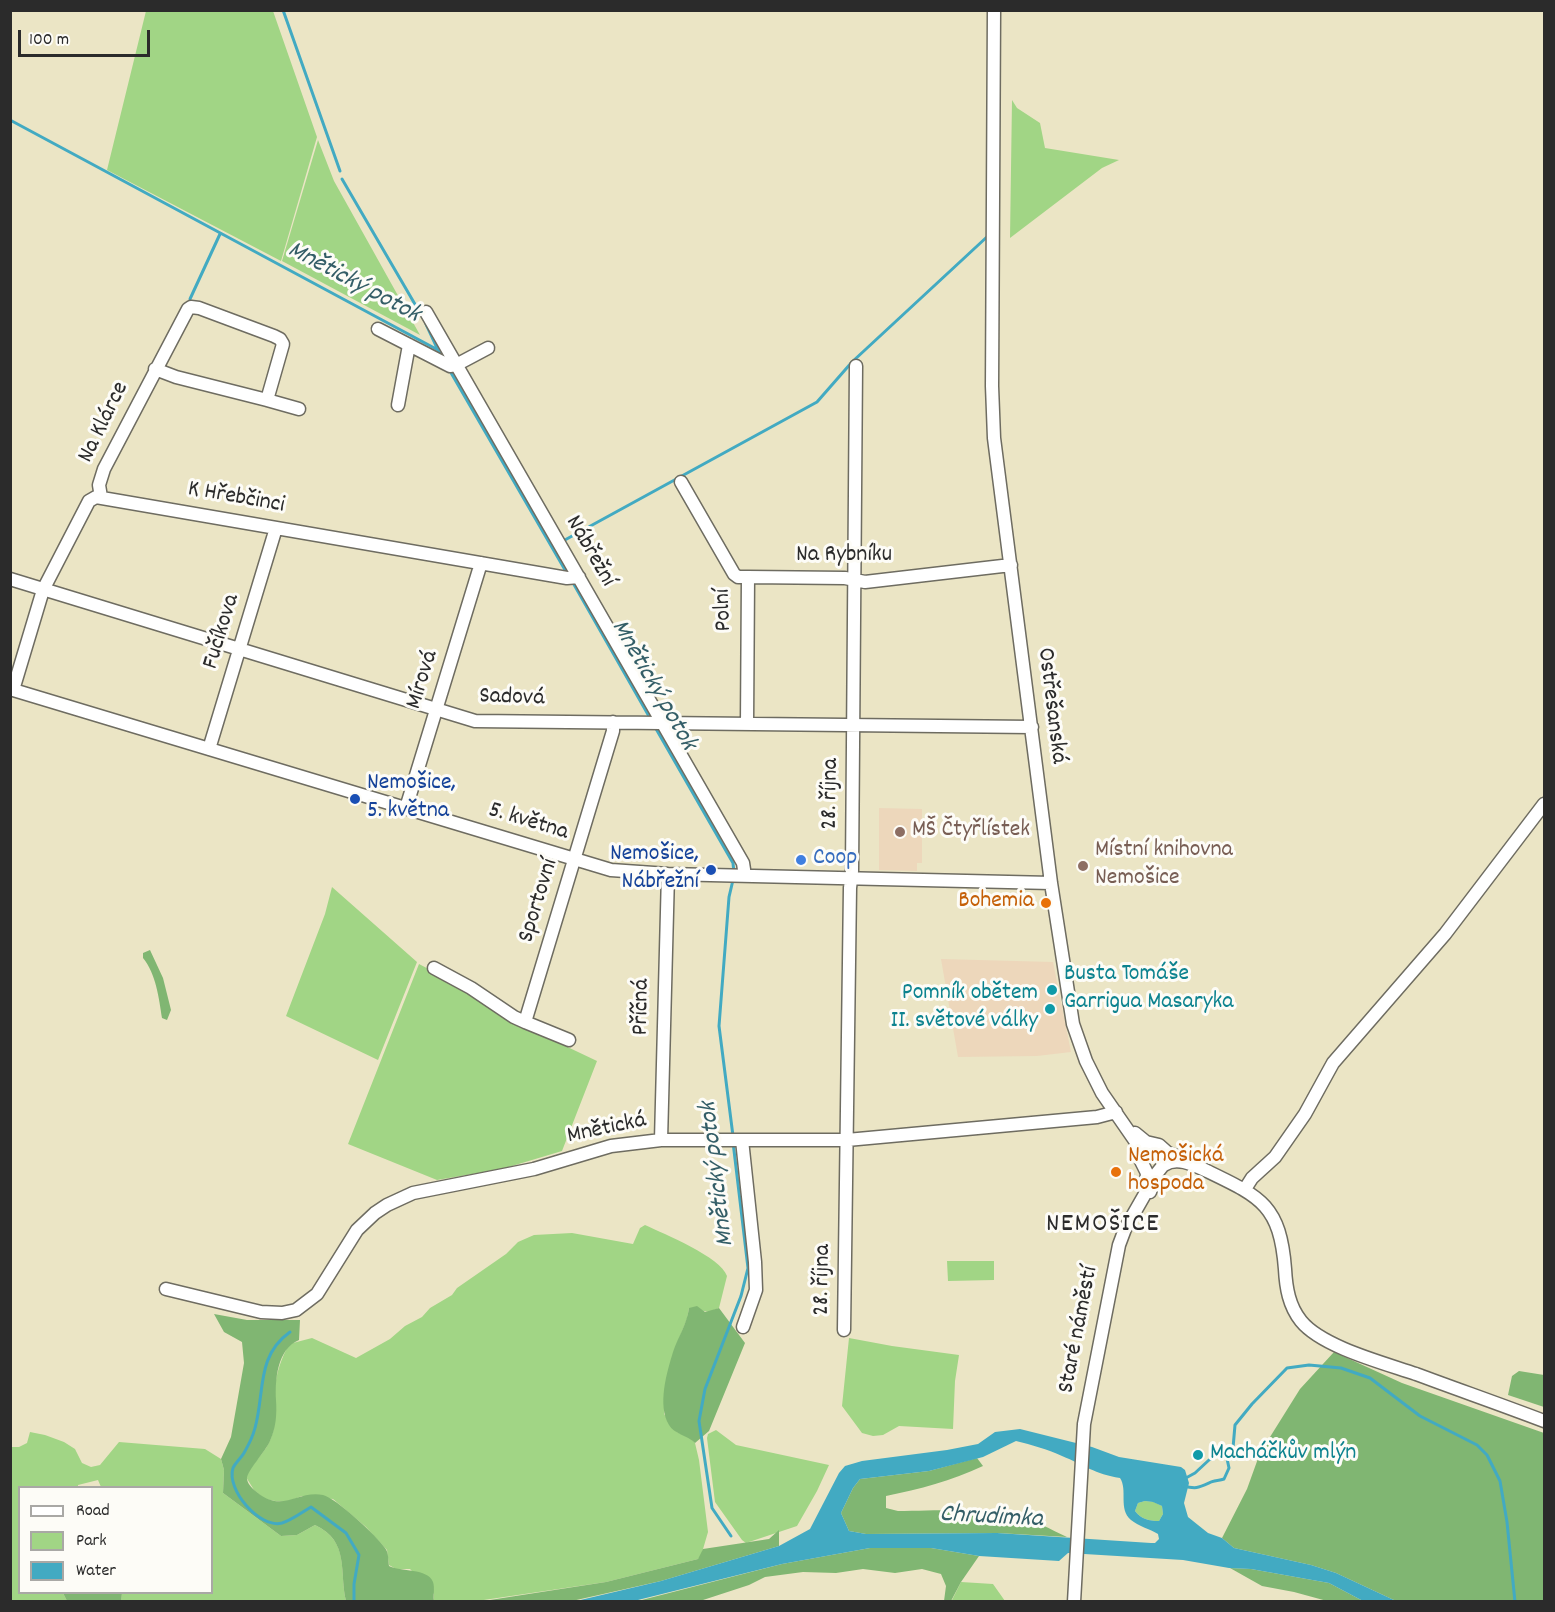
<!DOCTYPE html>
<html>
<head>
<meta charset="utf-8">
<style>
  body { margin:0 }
  #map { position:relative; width:1555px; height:1612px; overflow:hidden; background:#ebe5c5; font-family:Dekko,sans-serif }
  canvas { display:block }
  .frame { position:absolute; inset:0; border:12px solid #2b2b2b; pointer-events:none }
  .legend { position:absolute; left:18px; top:1486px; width:195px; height:108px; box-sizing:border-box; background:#fdfcf7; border:2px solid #a9a8a5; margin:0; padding:8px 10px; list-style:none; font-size:18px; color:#2b2b2b }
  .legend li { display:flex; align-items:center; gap:12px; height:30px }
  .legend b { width:30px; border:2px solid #a9a8a5 }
  .scale { position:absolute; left:18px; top:30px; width:132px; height:27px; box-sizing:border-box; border:3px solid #2b2b2b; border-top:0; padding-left:8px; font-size:18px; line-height:21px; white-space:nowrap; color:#2b2b2b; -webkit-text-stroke:4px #fdfcf7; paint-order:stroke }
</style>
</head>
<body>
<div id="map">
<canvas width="1555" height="1612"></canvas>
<div class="frame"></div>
<ul class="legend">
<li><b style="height:8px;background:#fff"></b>Road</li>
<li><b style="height:16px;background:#a1d585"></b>Park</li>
<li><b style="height:16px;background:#42aac2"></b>Water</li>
</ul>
<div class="scale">100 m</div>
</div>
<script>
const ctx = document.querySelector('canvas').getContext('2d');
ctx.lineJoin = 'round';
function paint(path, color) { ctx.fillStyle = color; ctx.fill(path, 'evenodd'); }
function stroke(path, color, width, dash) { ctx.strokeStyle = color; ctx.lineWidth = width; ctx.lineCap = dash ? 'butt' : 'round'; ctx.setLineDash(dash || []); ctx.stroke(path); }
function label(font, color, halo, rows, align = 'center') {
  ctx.font = font + ' Dekko,sans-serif'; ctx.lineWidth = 6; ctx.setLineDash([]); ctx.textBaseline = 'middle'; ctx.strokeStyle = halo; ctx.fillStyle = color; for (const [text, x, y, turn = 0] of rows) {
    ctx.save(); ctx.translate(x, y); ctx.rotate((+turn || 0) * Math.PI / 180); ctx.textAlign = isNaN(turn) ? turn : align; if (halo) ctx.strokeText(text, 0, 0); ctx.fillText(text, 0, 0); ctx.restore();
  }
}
paint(new Path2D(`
  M 879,808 L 922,809 L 922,863 L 917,863 L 917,871 L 879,870 Z
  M 941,959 L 1053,962 L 1071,1052 L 1037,1056 L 958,1057 Z`), '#edd7bb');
paint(new Path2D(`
  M 146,11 L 273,11 L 317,137 L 281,261 L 107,170 Z
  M 1012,100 L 1017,108 L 1040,123 L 1045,148 L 1119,160 L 1102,168 L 1010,238 Z
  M 318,140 L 334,181 L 420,335 L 282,261 Z
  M 332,887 L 417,962 L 378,1060 L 286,1016 L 325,914 Z
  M 419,964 L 461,986 L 519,1024 L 597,1061 L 562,1151 L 502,1169 L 437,1180 L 348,1144 Z
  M 645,1225 C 664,1234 721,1257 727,1276 L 719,1308 L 709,1312 L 689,1308 L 687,1319 L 674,1351 L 665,1390 L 664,1414 L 677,1432 L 690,1438 L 695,1443 L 699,1460 L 708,1532 L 701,1556 L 698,1559 L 606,1582 L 477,1601 L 434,1601 L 434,1594 L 410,1569 L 396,1569 L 389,1565 L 387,1550 L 366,1527 L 333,1499 L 302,1496 L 289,1501 L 275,1501 L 265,1499 L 254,1490 L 246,1477 C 251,1463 266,1453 271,1438 C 278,1421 273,1406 275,1388 C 276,1373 282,1357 289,1344 L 312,1338 L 356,1358 L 390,1339 L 405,1326 L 422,1317 L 430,1308 L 452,1295 L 457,1288 L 506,1254 L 518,1242 L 534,1235 L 572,1233 L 633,1244 L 640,1228 Z
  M 947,1261 L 994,1261 L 994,1280 L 948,1281 Z
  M 849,1338 L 892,1346 L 959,1355 L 955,1381 L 953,1429 L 899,1426 L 883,1435 L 873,1436 L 862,1433 L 842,1406 Z
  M 716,1430 L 736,1445 L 829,1465 L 817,1491 L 797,1526 L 746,1543 L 742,1540 L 715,1502 L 707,1438 L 708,1434 Z
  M 30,1432 L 45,1435 L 64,1442 L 75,1449 L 82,1463 L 91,1467 L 100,1465 L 119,1442 L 205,1449 L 221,1459 L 224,1470 L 223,1493 L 281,1536 L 297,1535 L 315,1525 C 350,1541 339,1571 346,1601 L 121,1601 L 122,1593 L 212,1592 L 212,1488 L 101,1487 L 98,1480 L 78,1485 L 78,1487 L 20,1488 L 20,1592 L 63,1593 L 67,1601 L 11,1602 L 11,1447 L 19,1447 L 27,1443 Z
  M 1145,1501 L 1154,1502 L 1162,1506 L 1163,1514 L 1159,1521 C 1149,1521 1141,1519 1135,1511 L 1138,1503 Z
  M 961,1582 L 993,1584 L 1005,1601 L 951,1602 Z`), '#a1d585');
paint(new Path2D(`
  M 150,950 L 163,978 L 171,1010 L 167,1020 L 162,1018 C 159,998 156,974 143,958 L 143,953 Z
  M 697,1306 L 705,1312 L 719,1308 L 745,1343 L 709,1431 L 695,1443 C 687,1435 674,1434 669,1425 C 657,1405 667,1372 673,1352 C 678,1337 687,1324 689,1308 Z
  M 214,1314 L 247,1320 L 300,1320 L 299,1340 C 277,1349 275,1380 276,1400 C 277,1414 276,1428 270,1441 C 266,1451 246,1472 247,1479 C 248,1485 253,1489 258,1493 C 283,1513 298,1490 323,1495 C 336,1498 377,1536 385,1548 C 389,1553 388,1560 389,1566 C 400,1572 428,1568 433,1582 C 435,1588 433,1596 434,1601 L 346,1601 C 339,1572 350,1541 315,1525 L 297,1535 L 281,1536 L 223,1493 L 224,1470 L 221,1459 L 231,1437 L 244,1363 L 242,1342 L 224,1332 Z
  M 1334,1352 L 1402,1383 L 1544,1433 L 1544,1601 L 1396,1601 L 1336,1573 L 1311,1565 L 1234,1548 L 1222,1538 L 1247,1489 L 1260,1453 L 1300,1389 Z
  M 1519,1371 L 1544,1375 L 1544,1407 L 1508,1395 L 1512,1376 Z
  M 977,1458 L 983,1466 C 951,1481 920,1489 886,1496 L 886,1508 L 898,1511 C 933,1511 982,1507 1015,1515 C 1034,1520 1050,1529 1067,1537 L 997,1533 L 866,1534 L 849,1531 L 841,1513 L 853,1488 L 860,1479 L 929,1471 Z
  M 779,1530 L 779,1546 L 661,1581 L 572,1601 L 477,1602 L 606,1582 L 698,1559 L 703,1549 L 769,1539 Z
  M 870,1548 L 931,1548 L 979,1556 L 961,1582 L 951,1601 L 944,1601 L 946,1586 L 941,1574 L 922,1569 L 895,1573 L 863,1569 L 836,1573 L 803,1572 L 765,1577 L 749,1585 L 700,1601 L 634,1602 L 782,1564 Z
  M 1230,1568 L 1251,1569 L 1329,1583 L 1363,1601 L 1327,1601 L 1294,1592 L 1262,1586 Z
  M 63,1593 L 63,1592 L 122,1593 L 121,1602 L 67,1601 Z`), '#80b672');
paint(new Path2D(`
  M 1020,1429 L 1092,1447 L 1119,1457 L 1181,1467 L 1185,1470 L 1189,1483 L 1184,1503 L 1188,1517 L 1208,1533 L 1222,1538 L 1234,1548 L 1311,1565 L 1336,1573 L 1396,1601 L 1363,1601 L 1329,1583 L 1251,1569 L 1229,1568 L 1183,1560 L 1068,1553 L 1059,1561 L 979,1556 L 931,1548 L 870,1548 L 782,1564 L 634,1601 L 572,1602 L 661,1581 L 779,1546 L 810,1529 L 839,1473 L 845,1466 L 862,1461 L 947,1450 L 978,1444 L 995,1432 ZM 1016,1441 C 1032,1445 1047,1449 1062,1456 C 1084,1465 1095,1474 1120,1478 C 1128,1490 1118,1509 1131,1520 C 1138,1526 1150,1529 1158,1534 L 1159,1539 L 1155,1543 L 1151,1543 L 997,1533 L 866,1534 L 849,1531 L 841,1513 L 853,1488 L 860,1479 L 929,1471 L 983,1457 ZM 1145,1501 L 1153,1502 L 1162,1506 L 1163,1514 L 1159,1521 C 1149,1521 1141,1519 1135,1511 L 1138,1503 Z`), '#42aac2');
stroke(new Path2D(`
  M 283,10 L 340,171
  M 10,120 L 438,350 L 442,357
  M 342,179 L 423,318
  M 190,299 L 220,234
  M 426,324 L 438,350
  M 450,371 L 568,575
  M 563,541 L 817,402 L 852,362 L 989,235
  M 572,581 L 650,718
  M 655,727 L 733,863 L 734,873
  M 733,1136 L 719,1026 L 729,897 L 733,880
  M 290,1332 C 256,1356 265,1392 255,1428 C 253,1436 248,1446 244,1453 C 241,1458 235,1463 233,1468 C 226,1490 260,1529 282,1523 C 292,1520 302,1512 311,1507 L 346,1533 L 359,1555 L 354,1584 L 354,1602
  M 1184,1479 L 1195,1473 L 1209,1460 L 1233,1448 L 1235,1425 L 1252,1404 L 1287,1368 L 1309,1365 L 1341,1368 L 1370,1378 L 1420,1416 L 1477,1445 L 1487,1455 L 1500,1481 L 1507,1522 L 1515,1602
  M 1183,1486 C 1196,1489 1198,1488 1209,1483 C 1213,1480 1219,1481 1224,1479 L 1229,1468 L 1226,1454
  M 731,1536 L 712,1508 L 699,1421 L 705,1389 L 741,1296 L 748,1268 L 733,1142`), '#42aac2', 3);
const minor = new Path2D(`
  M 994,10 L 992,386 L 994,438 L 1051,883 L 1073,1024 L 1086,1061 L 1102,1093 L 1138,1145 L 1141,1161 L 1147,1173 L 1145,1194 L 1125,1229 L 1119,1245 L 1084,1424 L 1074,1602
  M 426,312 L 743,863 L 745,876
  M 378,329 L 450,366 L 456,365 L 488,348
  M 267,400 L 299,409
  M 398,405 L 409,345
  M 681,482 L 734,574 L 738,577 L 748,577 L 747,724
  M 101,497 L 99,485 L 104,469 L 188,309 L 191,307 L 199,308 L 274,336 L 280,339 L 283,344 L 267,400 L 176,377 L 155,369
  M 748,577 L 845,578 L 865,582 L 1011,565
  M 10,579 L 475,721 L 1032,727
  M 10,689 L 611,870 L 668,874 L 1051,883
  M 13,690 L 43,590 L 89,501 L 96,497 L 567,578 L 579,577
  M 209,749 L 276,528
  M 406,808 L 481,563
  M 434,968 L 471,988 L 514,1017 L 525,1022
  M 569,1040 L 525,1022 L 613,731 L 613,722
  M 1135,1133 L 1146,1142 L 1159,1145 L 1168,1153 L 1182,1158
  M 661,1140 L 668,874
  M 742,1140 L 755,1262 L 756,1290 L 743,1327
  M 1164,1165 C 1177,1156 1194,1165 1207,1171 C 1261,1197 1280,1205 1285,1269 C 1286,1288 1289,1306 1301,1321 C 1322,1347 1384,1363 1416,1374 C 1459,1390 1502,1405 1544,1421
  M 1245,1189 L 1252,1178 L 1275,1157 L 1305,1114 L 1333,1063 L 1445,934 L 1544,804
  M 1150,1192 L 1157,1173 L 1165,1163 L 1166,1157
  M 166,1289 L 261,1312 L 282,1313 L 296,1310 L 317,1294 L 357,1230 L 375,1213 L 387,1205 L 413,1193 L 534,1169 L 611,1146 L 661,1140 L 847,1140 L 1097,1117 L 1116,1112
  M 844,1330 L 850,888 L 852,871 L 856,366`);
stroke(minor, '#6e6c61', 15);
stroke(minor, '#fff', 12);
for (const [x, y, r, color] of [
  [355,799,6,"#1a4fb4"],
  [900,832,6,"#8d6e63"],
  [801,860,6,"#3f7fe0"],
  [1083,866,6,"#8d6e63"],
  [711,870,6,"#1a4fb4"],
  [1046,903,6,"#e8710a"],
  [1052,990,6,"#0f9aa8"],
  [1050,1009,6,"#0f9aa8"],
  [1116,1172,6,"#e8710a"],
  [1198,1455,6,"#0f9aa8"]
]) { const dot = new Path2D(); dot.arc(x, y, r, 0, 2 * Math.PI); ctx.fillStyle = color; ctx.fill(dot); stroke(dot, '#fdfcf7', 2); }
label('24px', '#2b2b2b', '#fdfcf7', [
  ["Na Klárce",105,423,-64],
  ["K Hřebčinci",236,499,10],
  ["Nábřežní",589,552,60],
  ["Na Rybníku",844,557],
  ["Polní",725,610,-92],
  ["Fučíkova",223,632,-73],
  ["Mírová",424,680,-73],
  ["Sadová",512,699,2],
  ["Ostřešanská",1050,706,83],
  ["28. října",832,794,-89],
  ["5. května",528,823,17],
  ["Sportovní",540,901,-73],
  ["Příčná",643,1007,-89],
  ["Mnětická",607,1130,-12],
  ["28. října",824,1280,-89],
  ["Staré náměstí",1080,1330,-79]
]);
label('24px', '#164399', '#fdfcf7', [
  ["Nemošice,",367,785],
  ["5. května",367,813],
  ["Nemošice,",699,856,"right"],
  ["Nábřežní",699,884,"right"]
], 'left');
label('24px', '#785e54', '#fdfcf7', [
  ["MŠ Čtyřlístek",912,832],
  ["Místní knihovna",1095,852],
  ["Nemošice",1095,880]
], 'left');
label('24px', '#366cbe', '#fdfcf7', [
  ["Coop",813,860]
], 'left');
label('24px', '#c56008', '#fdfcf7', [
  ["Bohemia",1034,903],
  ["Nemošická",1128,1158,"left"],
  ["hospoda",1128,1186,"left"]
], 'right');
label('24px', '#0d838f', '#fdfcf7', [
  ["Busta Tomáše",1064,976],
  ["Garrigua Masaryka",1064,1004],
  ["Pomník obětem",1038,995,"right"],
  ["II. světové války",1038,1023,"right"],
  ["Macháčkův mlýn",1210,1455]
], 'left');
label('italic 26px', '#345e67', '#fdfcf7', [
  ["Mnětický potok",353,284,28],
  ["Mnětický potok",652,686,60],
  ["Mnětický potok",719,1174,-97],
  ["Chrudimka",991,1519,3]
]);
ctx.letterSpacing = '1.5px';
label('27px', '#2b2b2b', '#fdfcf7', [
  ["NEMOŠICE",1103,1226]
]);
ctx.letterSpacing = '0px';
</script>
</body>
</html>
